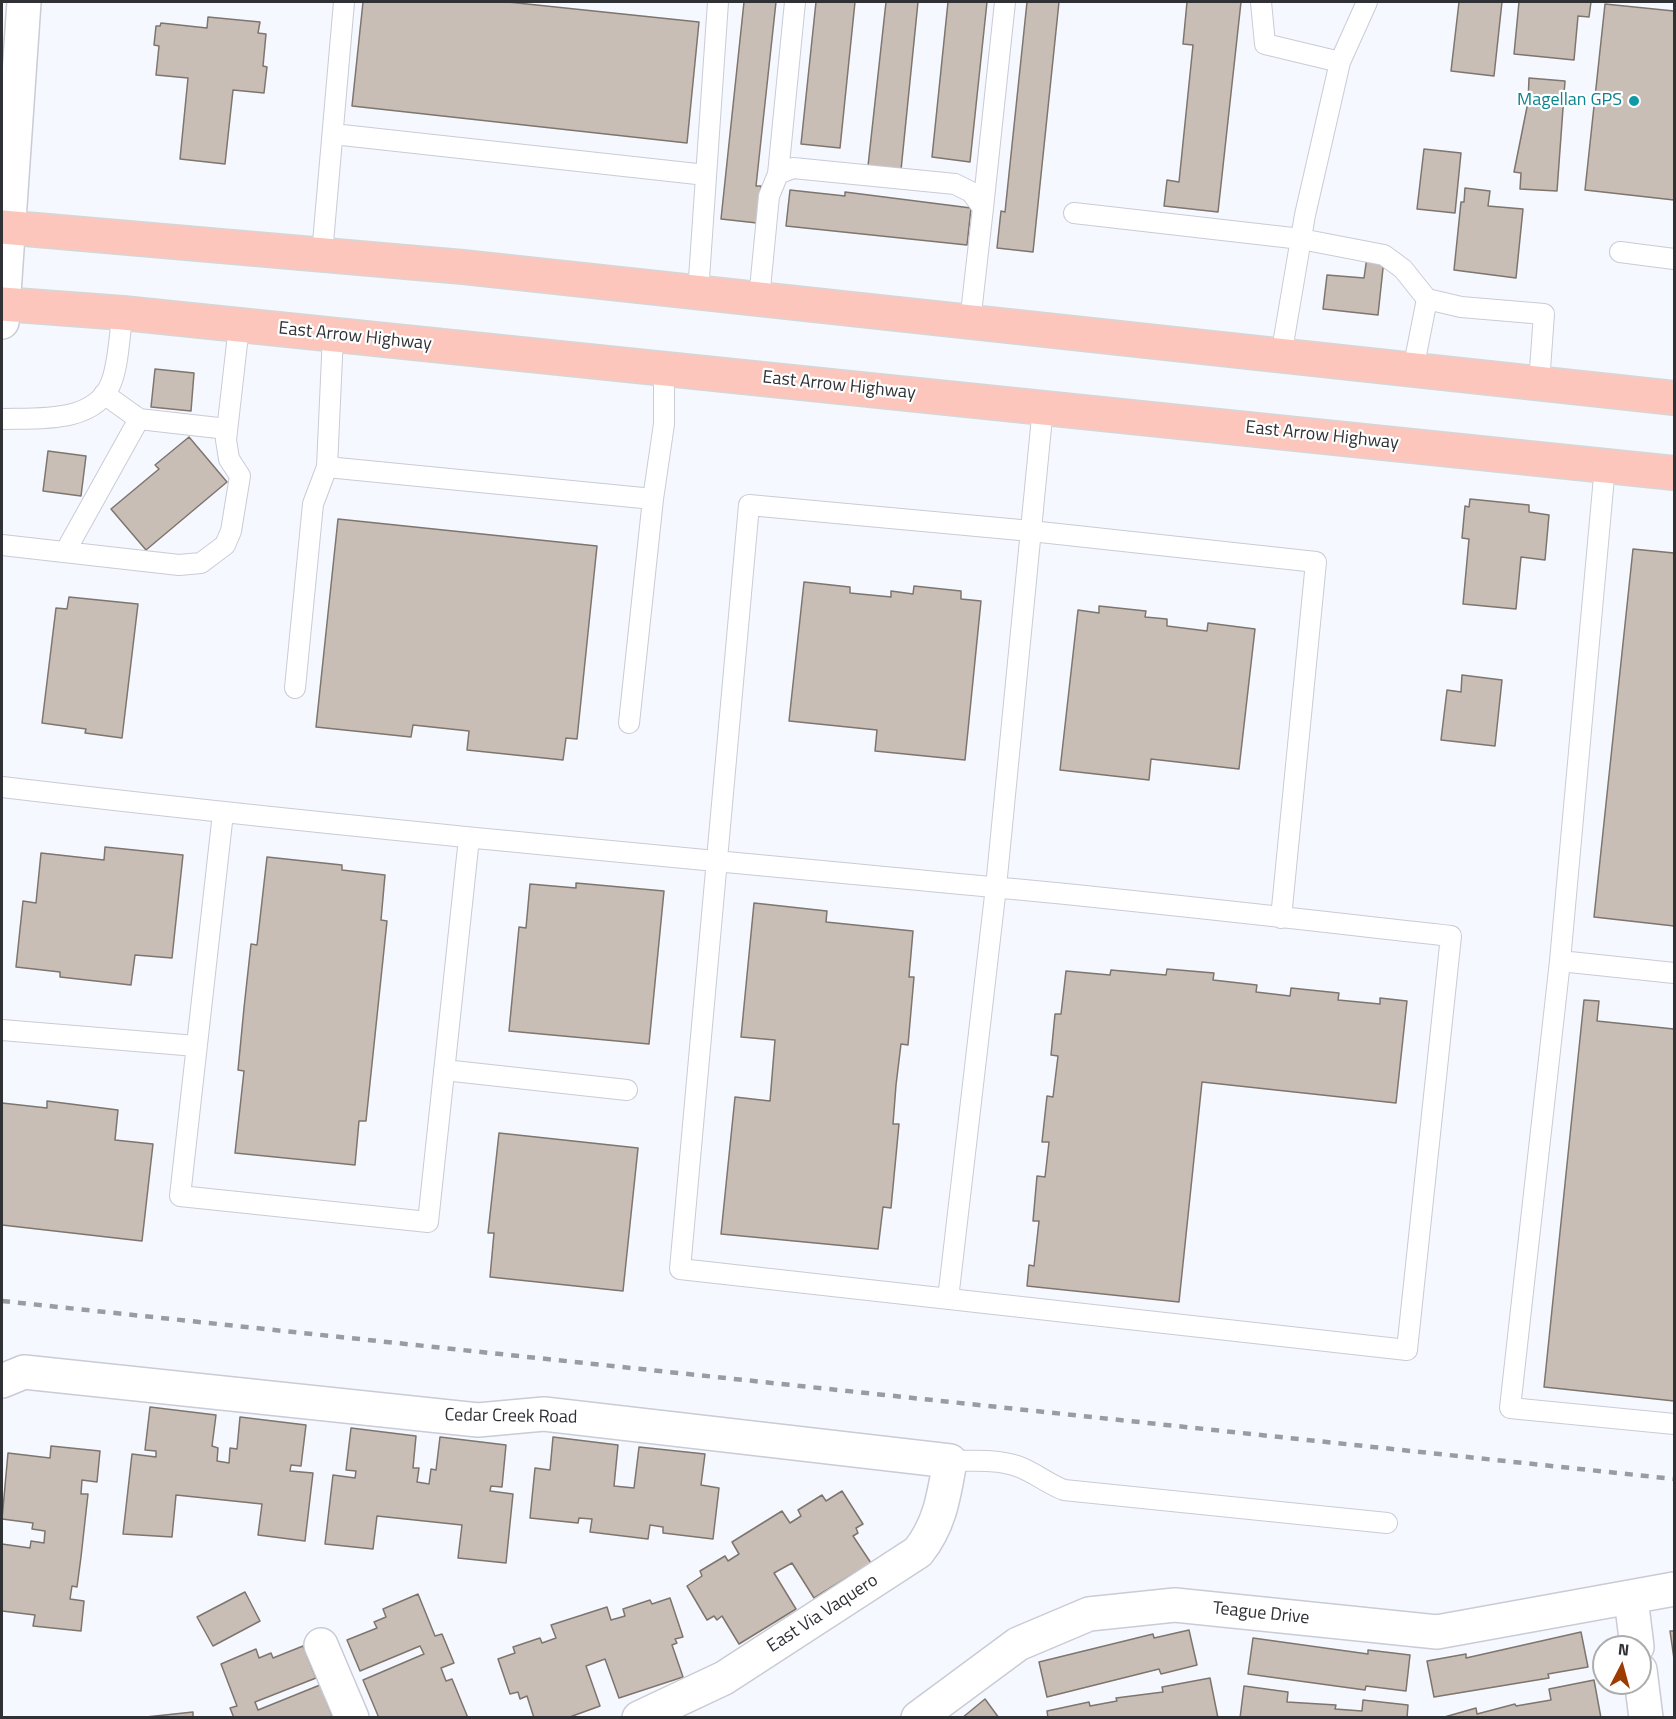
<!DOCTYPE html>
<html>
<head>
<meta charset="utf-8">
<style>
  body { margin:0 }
  #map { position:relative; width:1676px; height:1719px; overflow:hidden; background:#f6f8ff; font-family:"Titillium Web",sans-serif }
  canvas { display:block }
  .frame { position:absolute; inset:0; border:3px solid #303135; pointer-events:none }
  .north { position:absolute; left:1592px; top:1635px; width:60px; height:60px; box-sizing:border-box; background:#fff; border:2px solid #acadae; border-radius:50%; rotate:6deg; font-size:16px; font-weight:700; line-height:24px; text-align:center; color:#303135 }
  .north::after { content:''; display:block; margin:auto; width:21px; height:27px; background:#9e3b01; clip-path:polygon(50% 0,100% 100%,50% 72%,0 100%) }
</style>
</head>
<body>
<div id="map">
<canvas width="1676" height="1719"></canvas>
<div class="frame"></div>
<div class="north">N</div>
</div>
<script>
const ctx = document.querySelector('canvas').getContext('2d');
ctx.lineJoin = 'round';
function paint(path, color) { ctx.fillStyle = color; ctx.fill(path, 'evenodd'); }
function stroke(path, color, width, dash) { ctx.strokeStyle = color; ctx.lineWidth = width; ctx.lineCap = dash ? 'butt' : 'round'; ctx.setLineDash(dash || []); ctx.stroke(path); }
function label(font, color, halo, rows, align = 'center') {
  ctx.font = font + ' "Titillium Web",sans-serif'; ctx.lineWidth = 4.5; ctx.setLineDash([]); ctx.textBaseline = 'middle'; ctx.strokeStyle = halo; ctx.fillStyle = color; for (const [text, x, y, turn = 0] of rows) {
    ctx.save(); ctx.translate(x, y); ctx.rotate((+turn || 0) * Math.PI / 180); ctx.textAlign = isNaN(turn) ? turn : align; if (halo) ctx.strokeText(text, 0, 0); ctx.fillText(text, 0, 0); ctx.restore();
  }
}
const building = new Path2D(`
  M 363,2 L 508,2 L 699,22 L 687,143 L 352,106 Z
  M 744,2 L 776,2 L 756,186 L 761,186 L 757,223 L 721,219 Z
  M 816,2 L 855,2 L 840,148 L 801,144 Z
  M 886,2 L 918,2 L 901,170 L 868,166 Z
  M 948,2 L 987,2 L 970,162 L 932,157 Z
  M 1027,2 L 1059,2 L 1033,252 L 997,248 L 1001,211 L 1005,212 Z
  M 1187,2 L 1241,2 L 1218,212 L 1164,206 L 1167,180 L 1179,182 L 1193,45 L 1183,44 Z
  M 1459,2 L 1502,2 L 1494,76 L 1451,71 Z
  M 1519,2 L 1591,2 L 1589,17 L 1578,16 L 1574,60 L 1514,54 Z
  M 1605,4 L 1674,11 L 1674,200 L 1585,190 Z
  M 208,17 L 260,22 L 258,33 L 266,34 L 263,66 L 267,67 L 264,93 L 233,90 L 225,164 L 180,159 L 188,78 L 156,75 L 159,46 L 154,45 L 156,26 L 160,26 L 161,23 L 207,28 Z
  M 1529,78 L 1565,81 L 1557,191 L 1520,189 L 1521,173 L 1514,172 L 1528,102 Z
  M 1424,149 L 1461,153 L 1455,213 L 1417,209 Z
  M 1465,188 L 1490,191 L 1488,206 L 1523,209 L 1516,278 L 1454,270 L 1461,202 L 1464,202 Z
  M 790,190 L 845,196 L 845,192 L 971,208 L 967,245 L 786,226 Z
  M 1367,257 L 1384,259 L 1378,315 L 1323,309 L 1327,275 L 1364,278 Z
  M 155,369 L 194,373 L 191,411 L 151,407 Z
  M 189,437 L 227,482 L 146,550 L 111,509 L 159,469 L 155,465 Z
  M 48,451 L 86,456 L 81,496 L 43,491 Z
  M 1470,499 L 1529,505 L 1529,512 L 1549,515 L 1545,560 L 1521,557 L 1516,609 L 1463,604 L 1469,539 L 1462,538 L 1465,506 L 1469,507 Z
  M 338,519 L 597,546 L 577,739 L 566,738 L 563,760 L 467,750 L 469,731 L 413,725 L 411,737 L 316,727 Z
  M 1633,549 L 1674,553 L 1674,926 L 1594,917 Z
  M 804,582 L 850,587 L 850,593 L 891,597 L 891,591 L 913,594 L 914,586 L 961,591 L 961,599 L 981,601 L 965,760 L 875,751 L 877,730 L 789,721 Z
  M 69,597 L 138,604 L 122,738 L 85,733 L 86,729 L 42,723 L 56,608 L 67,609 Z
  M 1099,606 L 1146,611 L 1145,617 L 1167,619 L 1167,626 L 1207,631 L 1208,623 L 1255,629 L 1239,769 L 1151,759 L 1149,780 L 1060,770 L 1078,610 L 1099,613 Z
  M 1462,675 L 1502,680 L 1495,746 L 1441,740 L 1447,690 L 1461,692 Z
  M 105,847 L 183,855 L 172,958 L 135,955 L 131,985 L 60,977 L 60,972 L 16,967 L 23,901 L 36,903 L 41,853 L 104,860 Z
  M 267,857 L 342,865 L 342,870 L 385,875 L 381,920 L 387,921 L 366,1121 L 359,1121 L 355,1165 L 235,1153 L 244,1071 L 238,1070 L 244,1008 L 251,944 L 257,945 Z
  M 576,883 L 664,891 L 649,1044 L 509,1031 L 519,927 L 526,928 L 530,884 L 576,888 Z
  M 754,903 L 827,911 L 826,922 L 913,931 L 909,977 L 914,977 L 908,1045 L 901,1044 L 896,1085 L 893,1124 L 899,1124 L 891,1208 L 883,1207 L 878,1249 L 721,1234 L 735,1097 L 770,1101 L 775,1040 L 741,1037 Z
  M 1167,969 L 1214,973 L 1213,980 L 1257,985 L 1256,992 L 1290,996 L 1291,988 L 1339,993 L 1338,1000 L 1380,1004 L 1380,998 L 1407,1001 L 1396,1103 L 1202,1082 L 1179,1302 L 1027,1286 L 1029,1265 L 1034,1266 L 1039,1221 L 1033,1221 L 1037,1176 L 1045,1177 L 1049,1142 L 1042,1142 L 1047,1096 L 1053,1097 L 1058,1056 L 1051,1055 L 1055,1014 L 1061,1014 L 1066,971 L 1110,975 L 1111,970 L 1166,975 Z
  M 1584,1000 L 1599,1001 L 1597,1021 L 1674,1029 L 1674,1401 L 1544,1387 Z
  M 47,1101 L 118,1110 L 115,1140 L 153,1144 L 142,1241 L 2,1225 L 2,1103 L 47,1108 Z
  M 499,1133 L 638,1148 L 623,1291 L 490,1277 L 494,1233 L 488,1233 Z
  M 150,1407 L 216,1415 L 212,1446 L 218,1448 L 217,1461 L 229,1463 L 230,1448 L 237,1449 L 240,1417 L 306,1425 L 301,1466 L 291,1465 L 290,1471 L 313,1473 L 305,1541 L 258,1535 L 262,1504 L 176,1495 L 172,1537 L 123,1534 L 132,1454 L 156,1457 L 156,1451 L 145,1450 Z
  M 351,1428 L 416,1436 L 413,1468 L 419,1468 L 417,1482 L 429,1484 L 431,1469 L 436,1470 L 440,1437 L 506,1445 L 502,1487 L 491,1486 L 490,1491 L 513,1494 L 506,1563 L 458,1558 L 462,1525 L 377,1516 L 373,1549 L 325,1544 L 333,1475 L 355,1478 L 356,1471 L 346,1470 Z
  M 553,1437 L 618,1445 L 614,1486 L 634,1488 L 639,1447 L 705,1454 L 701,1485 L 719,1488 L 713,1539 L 663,1533 L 663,1527 L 650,1525 L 648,1539 L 590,1532 L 592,1519 L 579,1518 L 578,1523 L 530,1518 L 535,1468 L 550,1470 Z
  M 51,1446 L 100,1451 L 97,1482 L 82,1480 L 81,1494 L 88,1494 L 81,1557 L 77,1587 L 72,1586 L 70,1599 L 84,1601 L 81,1631 L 33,1626 L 35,1615 L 2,1611 L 2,1544 L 30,1548 L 31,1541 L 44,1543 L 45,1531 L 32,1529 L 33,1523 L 2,1519 L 8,1453 L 50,1458 Z
  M 842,1491 L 863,1524 L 856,1528 L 858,1533 L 853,1536 L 871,1563 L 814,1598 L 792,1563 L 774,1573 L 796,1609 L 739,1644 L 722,1616 L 717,1620 L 714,1616 L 707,1620 L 687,1586 L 702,1576 L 700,1571 L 725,1556 L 728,1561 L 739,1554 L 732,1542 L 782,1511 L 790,1523 L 801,1516 L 798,1510 L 822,1495 L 826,1501 Z
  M 245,1592 L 260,1621 L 213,1646 L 197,1617 Z
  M 418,1594 L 435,1636 L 442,1634 L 454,1663 L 441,1668 L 446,1681 L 452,1679 L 468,1718 L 379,1718 L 363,1680 L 424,1654 L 420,1646 L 360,1671 L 347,1640 L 377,1628 L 374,1622 L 386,1617 L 383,1609 Z
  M 670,1598 L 683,1637 L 675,1639 L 677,1643 L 672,1645 L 683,1677 L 619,1698 L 605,1659 L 586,1666 L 600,1706 L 567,1718 L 534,1718 L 527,1696 L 520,1699 L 518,1692 L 510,1694 L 498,1659 L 515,1653 L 513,1647 L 540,1638 L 542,1643 L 556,1638 L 551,1625 L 607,1607 L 611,1620 L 625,1616 L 623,1609 L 650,1600 L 652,1604 Z
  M 1189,1630 L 1197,1665 L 1161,1674 L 1159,1669 L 1047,1697 L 1039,1662 L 1153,1634 L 1154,1638 Z
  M 1670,1631 L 1674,1631 L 1674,1659 Z
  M 1581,1632 L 1588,1667 L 1548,1674 L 1549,1678 L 1434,1697 L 1427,1661 L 1466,1654 L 1466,1658 Z
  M 1253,1638 L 1368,1654 L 1368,1650 L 1410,1655 L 1406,1691 L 1366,1686 L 1365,1690 L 1248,1674 Z
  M 303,1646 L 316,1678 L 255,1702 L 258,1710 L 320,1685 L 333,1718 L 234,1718 L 230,1708 L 237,1706 L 221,1664 L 256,1649 L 259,1658 L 271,1653 L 273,1658 Z
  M 1210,1678 L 1218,1718 L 1048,1718 L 1047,1711 L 1089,1702 L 1090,1706 L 1117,1701 L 1116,1698 L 1163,1692 L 1162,1687 Z
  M 1594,1680 L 1601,1718 L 1441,1718 L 1476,1708 L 1477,1714 L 1515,1704 L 1516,1706 L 1551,1700 L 1549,1689 Z
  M 1244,1686 L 1288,1692 L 1287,1702 L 1336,1705 L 1335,1709 L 1362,1711 L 1363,1700 L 1408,1705 L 1407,1718 L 1240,1718 Z
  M 985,1699 L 999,1718 L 962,1718 Z
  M 193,1712 L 193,1718 L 146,1718 L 146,1717 Z`);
paint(building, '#c8beb6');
stroke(building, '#7d756e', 1.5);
const lane = new Path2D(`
  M 1261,2 L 1265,44 L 1340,62
  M 333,134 L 706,175
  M 778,174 L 795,2
  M 983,208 L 1005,2
  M 1074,213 L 1301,239 L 1384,255 L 1403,269 L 1427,299 L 1461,307 L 1544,314 L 1539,383
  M 1620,252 L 1674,259
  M 322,254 L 344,2
  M 698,293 L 718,2
  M 759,299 L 769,196 L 778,174 L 793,168 L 955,184 L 971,192 L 983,208 L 970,322
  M 333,335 L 327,467 L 653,499 L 664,424 L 664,369
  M 1281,356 L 1305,215 L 1340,62 L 1367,2
  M 1413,370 L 1427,299
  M 104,394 L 139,419 L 227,429
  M 2,419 C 36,418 95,424 111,383 C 119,363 119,335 123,313
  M 1605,466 L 1560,961 L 1510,1408 L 1674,1424
  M 2,545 L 179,565 L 201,563 L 225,545 L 231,531 L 240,476 L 229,459 L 226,440 L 239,326
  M 65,552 L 139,419
  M 295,688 L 313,504 L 327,467
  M 629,723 L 653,499
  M 2,787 C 331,826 662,856 992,887 C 1145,901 1298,919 1451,936 L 1407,1350 L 680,1269 L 749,505 L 1031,531 L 1316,562 L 1281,918
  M 223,813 L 180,1196 L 428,1222 L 469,838
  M 1560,961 L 1674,973
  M 2,1030 L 196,1046
  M 444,1070 L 627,1090
  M 948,1299 L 996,887 L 1043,407
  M 950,1461 C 972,1461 997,1459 1017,1466 C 1034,1472 1048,1484 1064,1490 L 1387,1523`);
const street = new Path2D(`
  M 2,1381 L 24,1372 L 478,1420 L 544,1414 L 950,1461 C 944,1495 940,1525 918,1552 L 724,1678 L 639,1718
  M 1631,1598 L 1637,1647
  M 321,1645 L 352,1718
  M 1640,1670 L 1646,1718
  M 918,1718 L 1018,1644 L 1089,1614 L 1175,1605 L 1437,1632 L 1674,1589`);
const secondary = new Path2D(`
  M 2,322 L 24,2`);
const primary = new Path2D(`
  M 2,227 L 463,267 L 1674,398
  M 2,304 L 123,313 L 1674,473`);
stroke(lane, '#c9cbd6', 22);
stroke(street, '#c9cbd6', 36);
stroke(secondary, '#c9cbd6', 36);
stroke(primary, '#d6d6d7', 36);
stroke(lane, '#fff', 20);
stroke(street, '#fff', 33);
stroke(secondary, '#fff', 33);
stroke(primary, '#fdc6bc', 33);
stroke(new Path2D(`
  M 2,1301 L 1674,1479`), '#9a9ca1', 4.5, [8, 8]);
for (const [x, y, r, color] of [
  [1634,101,6,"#0f9aa8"]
]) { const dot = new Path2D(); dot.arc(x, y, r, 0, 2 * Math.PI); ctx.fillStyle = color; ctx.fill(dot); stroke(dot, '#fff', 2); }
label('18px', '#0d838f', '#fff', [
  ["Magellan GPS",1622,101]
], 'right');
label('18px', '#303135', '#fff', [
  ["East Arrow Highway",355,337,6],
  ["East Arrow Highway",839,386,6],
  ["East Arrow Highway",1322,436,6],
  ["Cedar Creek Road",511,1417,1],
  ["East Via Vaquero",823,1614,-33],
  ["Teague Drive",1261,1614,6]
]);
</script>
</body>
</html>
